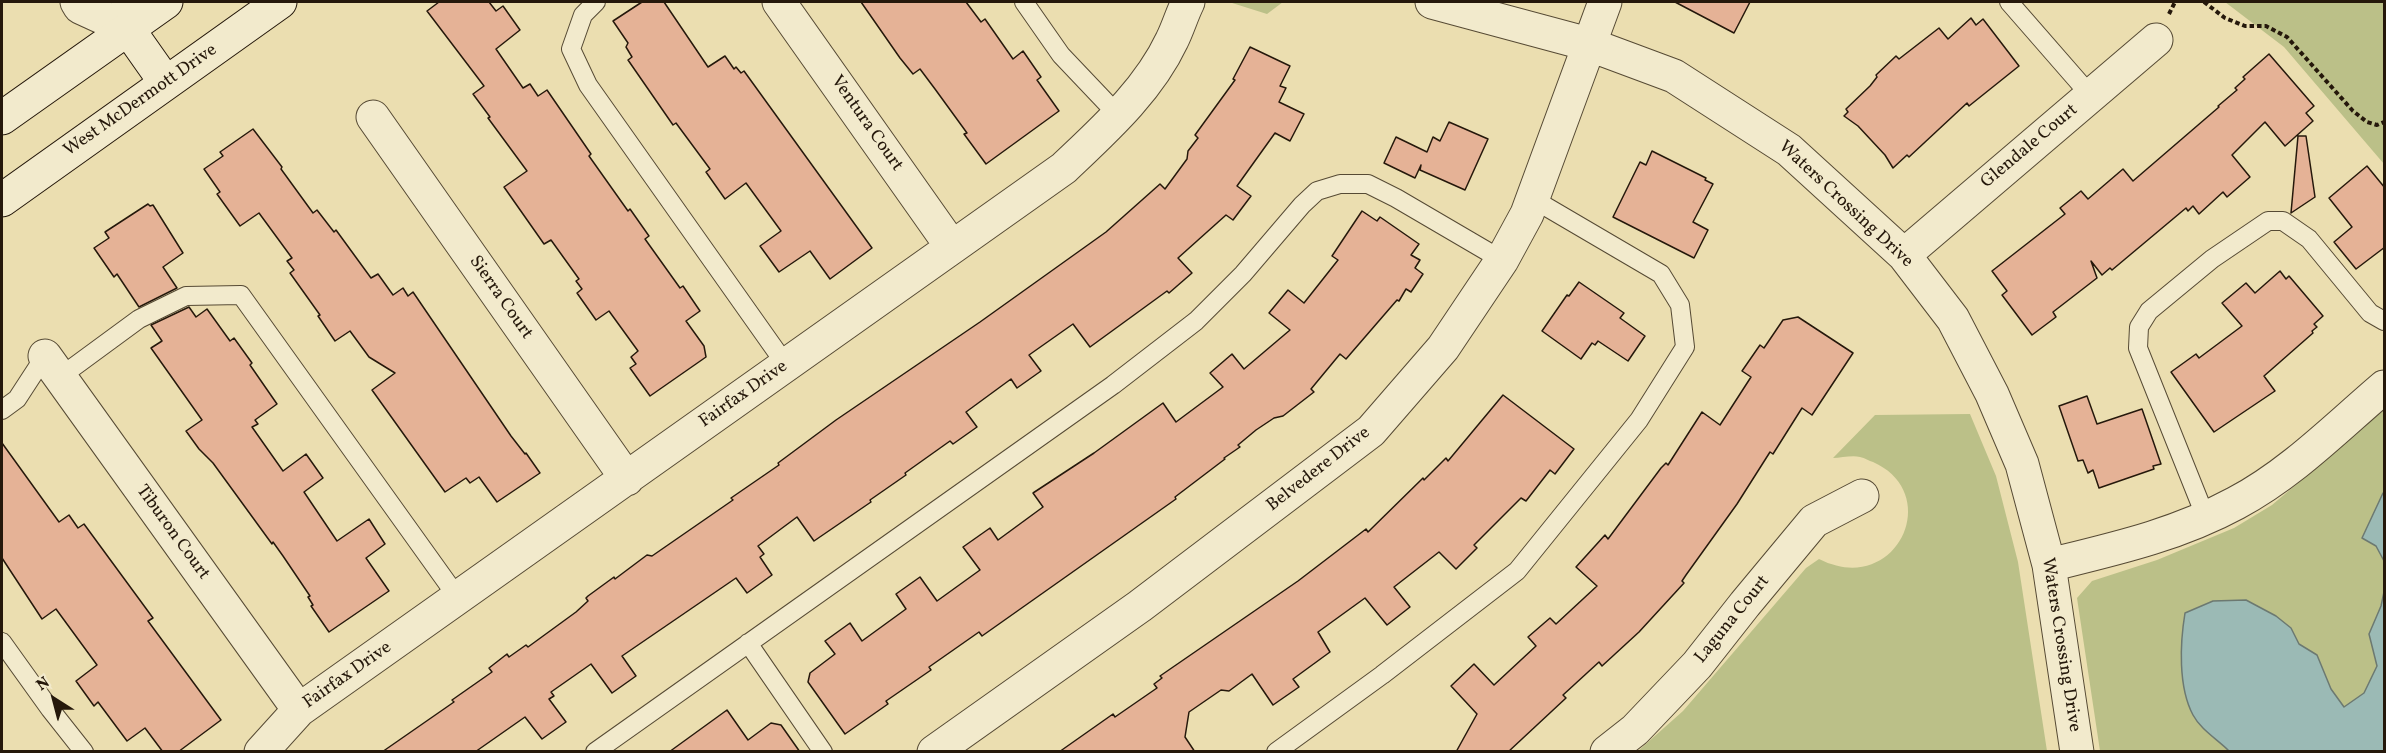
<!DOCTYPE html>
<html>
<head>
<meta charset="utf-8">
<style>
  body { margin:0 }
  #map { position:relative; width:2386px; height:753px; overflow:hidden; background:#ebdeb0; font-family:Vollkorn,serif }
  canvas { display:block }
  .frame { position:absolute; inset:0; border:3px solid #25180b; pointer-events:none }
  .north { position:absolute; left:24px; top:669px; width:60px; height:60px; -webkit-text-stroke:4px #f2eacc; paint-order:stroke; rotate:324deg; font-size:16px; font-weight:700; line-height:24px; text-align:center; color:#25180b }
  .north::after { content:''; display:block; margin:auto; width:21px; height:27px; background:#25180b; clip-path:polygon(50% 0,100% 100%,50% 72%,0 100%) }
</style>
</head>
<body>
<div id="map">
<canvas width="2386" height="753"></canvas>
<div class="frame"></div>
<div class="north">N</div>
</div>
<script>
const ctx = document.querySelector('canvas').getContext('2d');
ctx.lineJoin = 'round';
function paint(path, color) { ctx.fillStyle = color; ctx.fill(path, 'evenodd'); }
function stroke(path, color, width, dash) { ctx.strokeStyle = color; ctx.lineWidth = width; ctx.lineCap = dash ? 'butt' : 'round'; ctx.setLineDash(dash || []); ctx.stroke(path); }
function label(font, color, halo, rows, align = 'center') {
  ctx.font = font + ' Vollkorn,serif'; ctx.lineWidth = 6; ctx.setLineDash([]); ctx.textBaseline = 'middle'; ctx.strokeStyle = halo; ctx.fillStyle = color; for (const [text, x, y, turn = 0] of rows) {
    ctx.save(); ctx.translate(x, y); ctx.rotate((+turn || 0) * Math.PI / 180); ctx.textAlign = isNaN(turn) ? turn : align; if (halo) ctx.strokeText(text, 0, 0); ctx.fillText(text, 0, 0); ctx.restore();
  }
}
paint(new Path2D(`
  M 1229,2 L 1283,2 L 1267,14 Z
  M 2225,2 L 2384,2 L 2384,164 L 2284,47 Z
  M 2384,410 L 2384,751 L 2100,751 L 2077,598 L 2092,581 L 2157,560 L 2234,528 L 2272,505 Z
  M 1970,414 L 1996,476 L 2018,562 L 2047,751 L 1638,751 L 1683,711 L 1806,568 L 1819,559 C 1896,598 1945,494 1873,462 C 1869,461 1865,458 1860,457 C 1852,455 1841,458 1833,458 L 1875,415 Z`), '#bbc088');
const water = new Path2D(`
  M 2383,493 L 2384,493 L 2384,561 L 2376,546 L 2362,538 Z
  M 2384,592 L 2384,751 L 2229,751 C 2217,739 2201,730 2193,715 C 2178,687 2180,643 2185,613 L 2213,601 L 2246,600 L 2276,616 L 2291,628 L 2299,644 L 2317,655 L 2331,689 L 2344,707 L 2364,693 L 2377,666 L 2369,634 L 2381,606 Z`);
paint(water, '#9bbab5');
stroke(water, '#6c7971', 1.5);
const building = new Path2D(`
  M 439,2 L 489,2 L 496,11 L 503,6 L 520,30 L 496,49 L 523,88 L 530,84 L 538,96 L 547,90 L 591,154 L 589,156 L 628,211 L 630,209 L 649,236 L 645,239 L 680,288 L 683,286 L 700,311 L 686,321 L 704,346 L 706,357 L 650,396 L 630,368 L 636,364 L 631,357 L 638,351 L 609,311 L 596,320 L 577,293 L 582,289 L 576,281 L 579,279 L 551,240 L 544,244 L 504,187 L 527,171 L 488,118 L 490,117 L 473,94 L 484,86 L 427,11 Z
  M 642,2 L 664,2 L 708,67 L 725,56 L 734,69 L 736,67 L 741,73 L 744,71 L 872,248 L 830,279 L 810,251 L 779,272 L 760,246 L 781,231 L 746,183 L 725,199 L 706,172 L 710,169 L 676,123 L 673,125 L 628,60 L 632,57 L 626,47 L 628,43 L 613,21 Z
  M 861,2 L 966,2 L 981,22 L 985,19 L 1013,59 L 1023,51 L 1041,77 L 1037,80 L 1059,111 L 986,164 L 964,134 L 967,133 L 935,89 L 920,69 L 913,74 L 900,58 Z
  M 1675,2 L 1750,2 L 1734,33 Z
  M 1971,18 L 1976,25 L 1983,19 L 2019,66 L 1969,106 L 1967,103 L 1909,157 L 1907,155 L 1893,168 L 1885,155 L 1858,126 L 1844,116 L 1848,112 L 1846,109 L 1870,86 L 1877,77 L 1876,75 L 1896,56 L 1899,59 L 1939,28 L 1948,39 Z
  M 1250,47 L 1290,66 L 1280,86 L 1286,88 L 1279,102 L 1304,114 L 1290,141 L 1275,133 L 1237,186 L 1251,196 L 1233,220 L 1226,215 L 1178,258 L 1192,273 L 1169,293 L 1167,291 L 1090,347 L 1073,324 L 1029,355 L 1041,371 L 1017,388 L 1011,379 L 966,412 L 977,427 L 953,444 L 950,441 L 905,473 L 906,475 L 870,500 L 871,502 L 814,541 L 797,517 L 758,546 L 764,554 L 760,557 L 772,575 L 747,593 L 736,578 L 622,656 L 636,676 L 612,693 L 591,664 L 551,692 L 554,696 L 549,699 L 566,722 L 542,739 L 525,717 L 475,752 L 382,752 L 454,702 L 452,700 L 492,672 L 489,668 L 507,654 L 509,657 L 526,645 L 528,647 L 576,612 L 588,601 L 586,598 L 588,596 L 614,577 L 615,579 L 647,555 L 652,556 L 733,500 L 731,498 L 779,465 L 778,463 L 836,420 L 980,322 L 1106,232 L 1160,184 L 1165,189 L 1187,159 L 1188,151 L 1198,138 L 1195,135 L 1235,80 L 1233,79 Z
  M 2269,54 L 2314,106 L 2306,113 L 2313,121 L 2285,146 L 2265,122 L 2232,155 L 2250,177 L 2227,197 L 2223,192 L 2199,214 L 2193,206 L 2188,211 L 2186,208 L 2112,270 L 2110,268 L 2102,275 L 2091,261 L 2097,278 L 2053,312 L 2056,317 L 2032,335 L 2002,295 L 2007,291 L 1992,271 L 2065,214 L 2060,208 L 2081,191 L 2088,199 L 2123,169 L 2133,181 L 2219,107 L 2218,106 L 2237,90 L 2235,88 L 2245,79 L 2243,77 Z
  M 1449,122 L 1488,139 L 1465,190 L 1420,170 L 1421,165 L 1415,178 L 1384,163 L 1396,137 L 1427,152 L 1433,137 L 1440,141 Z
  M 253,129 L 282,167 L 281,169 L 313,213 L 317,210 L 334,232 L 336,230 L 371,278 L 378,274 L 393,295 L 403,288 L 408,296 L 413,292 L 511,436 L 525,454 L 526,453 L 540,473 L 497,502 L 479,477 L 470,483 L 466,478 L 445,492 L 372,390 L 395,373 L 369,357 L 350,331 L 335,341 L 318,316 L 320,315 L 290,273 L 294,270 L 287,261 L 292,258 L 259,213 L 240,226 L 217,194 L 220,192 L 204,169 L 223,156 L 220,152 Z
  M 2298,136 L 2306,136 L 2315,197 L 2291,213 Z
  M 1652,151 L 1706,178 L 1705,180 L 1713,184 L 1693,222 L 1708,230 L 1694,258 L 1613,217 L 1640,162 L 1646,165 Z
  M 2367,166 L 2385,188 L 2385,247 L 2356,269 L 2334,242 L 2352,227 L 2329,198 Z
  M 148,204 L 150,206 L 153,205 L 183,253 L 163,267 L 177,288 L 139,307 L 117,274 L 114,277 L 94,248 L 109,238 L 105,232 Z
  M 1362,211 L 1377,221 L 1380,217 L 1419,244 L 1411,255 L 1420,260 L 1415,268 L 1423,274 L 1411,292 L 1406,289 L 1399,301 L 1397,300 L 1346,359 L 1340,354 L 1311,389 L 1314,392 L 1283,416 L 1274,418 L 1256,430 L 1238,445 L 1240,447 L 1224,458 L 1225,459 L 1175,497 L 1176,499 L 982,636 L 979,632 L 929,667 L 931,670 L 886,701 L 888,704 L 845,734 L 808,682 L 810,673 L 835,654 L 825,641 L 850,623 L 862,641 L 906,609 L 896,594 L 920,577 L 937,601 L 980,570 L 963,547 L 990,528 L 998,540 L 1043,507 L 1033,493 L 1094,453 L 1163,403 L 1176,422 L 1223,387 L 1210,373 L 1232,354 L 1244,369 L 1290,330 L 1269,313 L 1288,290 L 1304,303 L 1338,260 L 1332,256 Z
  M 2280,271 L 2286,279 L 2289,276 L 2323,316 L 2314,324 L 2317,327 L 2312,331 L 2313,333 L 2264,376 L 2275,391 L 2214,432 L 2171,372 L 2196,354 L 2199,358 L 2242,326 L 2222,303 L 2246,283 L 2255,293 Z
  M 1579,282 L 1624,313 L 1620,318 L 1645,336 L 1628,361 L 1598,341 L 1595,345 L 1592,343 L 1581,359 L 1542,331 L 1567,295 L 1569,296 Z
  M 189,307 L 196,317 L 207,309 L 230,341 L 234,338 L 252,363 L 250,365 L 277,404 L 255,420 L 258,424 L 252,427 L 283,471 L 306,454 L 323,478 L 304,492 L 337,541 L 369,519 L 385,544 L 366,558 L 389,591 L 329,632 L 311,606 L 313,605 L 308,597 L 310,596 L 283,556 L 273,542 L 272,544 L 213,463 L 199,449 L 186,431 L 202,420 L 151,348 L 162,341 L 151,325 Z
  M 1798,317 L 1853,353 L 1812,415 L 1802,408 L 1773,454 L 1770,452 L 1737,504 L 1686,575 L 1682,581 L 1684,583 L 1639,632 L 1602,666 L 1599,662 L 1563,695 L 1566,698 L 1508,752 L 1456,752 L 1477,714 L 1451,686 L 1474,664 L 1494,685 L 1536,646 L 1528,637 L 1550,618 L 1556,624 L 1597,586 L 1576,567 L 1605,535 L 1608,539 L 1661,468 L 1666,463 L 1668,465 L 1702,412 L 1720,425 L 1751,377 L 1742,371 L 1760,345 L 1764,348 L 1783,320 Z
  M 1503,395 L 1574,449 L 1555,474 L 1550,470 L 1526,501 L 1521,498 L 1474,545 L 1477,548 L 1456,569 L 1439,552 L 1394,587 L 1410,607 L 1387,625 L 1365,598 L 1318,632 L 1330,652 L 1293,679 L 1299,687 L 1273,705 L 1252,674 L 1229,691 L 1221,690 L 1189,712 L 1185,737 L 1195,752 L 1059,752 L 1113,714 L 1115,717 L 1157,688 L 1154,684 L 1162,678 L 1160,676 L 1298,581 L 1366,529 L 1368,532 L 1423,478 L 1424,480 L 1446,458 L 1448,461 Z
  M 2087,396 L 2097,424 L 2142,409 L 2161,464 L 2153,466 L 2154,469 L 2099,488 L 2093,470 L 2088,473 L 2083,460 L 2078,461 L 2059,406 Z
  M 2,443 L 59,522 L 69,515 L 78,528 L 84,524 L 153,618 L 148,621 L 221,720 L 178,752 L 163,752 L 145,728 L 127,741 L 98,702 L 94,706 L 76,681 L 97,665 L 56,609 L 42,619 L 2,558 Z
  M 727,710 L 748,740 L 771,723 L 781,725 L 800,752 L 669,752 Z`);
paint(building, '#e5b296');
stroke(building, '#25180b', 1.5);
const service = new Path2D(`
  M 596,2 L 583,15 L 571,49 L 588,85 L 786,365
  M 1024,2 L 1061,55 L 1118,115
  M 2009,2 L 2091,96
  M 60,377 L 139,319 L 186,296 L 241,295 L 458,598
  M 2,410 L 17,399 L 45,356
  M 2206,518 L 2138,348 L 2139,327 L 2149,311 L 2212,259 L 2268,221 L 2283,221 L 2309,239 L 2370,313 L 2384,321
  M 2,642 L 50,709 L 84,752
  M 748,643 L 823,752
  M 595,752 L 1113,385 L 1196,321 L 1243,274 L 1302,205 L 1317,191 L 1340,184 L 1368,184 L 1396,198 L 1502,260
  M 1276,752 L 1382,675 L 1517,571 L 1639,420 L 1685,347 L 1680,305 L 1661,274 L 1533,199`);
const minor = new Path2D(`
  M 77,2 L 80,7 L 128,29 L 128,2
  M 779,2 L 952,247
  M 1432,2 L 1588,44 L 1674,76 L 1789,150 L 1904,255 L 1953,319 L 1992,394 L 2022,464 L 2049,565 L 2077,752
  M 373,117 L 627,479
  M 1904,255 L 2156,40
  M 45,356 L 299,710
  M 2049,565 C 2114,549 2177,535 2236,503 C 2291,474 2337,427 2384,387
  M 261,752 L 299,710 L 1064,168 C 1104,130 1148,91 1172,40 C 1178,28 1182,14 1188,2
  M 934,752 L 1140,606 L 1371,431 L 1443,348 L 1502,260 L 1527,214 L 1605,2
  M 1607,752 L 1635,730 L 1697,665 L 1745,604 L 1814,521 L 1862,496`);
const secondary = new Path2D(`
  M 128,29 L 166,83
  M 2,118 L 166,2
  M 2,200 L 280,2`);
stroke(service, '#564a34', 20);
stroke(minor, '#564a34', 35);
stroke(secondary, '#25180b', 35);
stroke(new Path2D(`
  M 2204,2 L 2225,18 L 2245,26 L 2266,26 L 2287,37 L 2353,111 L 2367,122 L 2377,125 L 2384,122
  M 2169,14 L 2175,2`), '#25180b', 4, [4.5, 3]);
stroke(service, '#f2eacc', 18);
stroke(minor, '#f2eacc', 33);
stroke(secondary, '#f2eacc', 33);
label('18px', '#25180b', '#f2eacc', [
  ["West McDermott Drive",141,101,-35],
  ["Ventura Court",866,124,55],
  ["Glendale Court",2030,147,-40],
  ["Waters Crossing Drive",1845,205,43],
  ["Sierra Court",500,298,55],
  ["Fairfax Drive",744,395,-35],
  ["Belvedere Drive",1319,470,-38],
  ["Tiburon Court",172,533,54],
  ["Laguna Court",1733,620,-51],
  ["Waters Crossing Drive",2060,645,81],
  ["Fairfax Drive",348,676,-35]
]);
</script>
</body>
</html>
